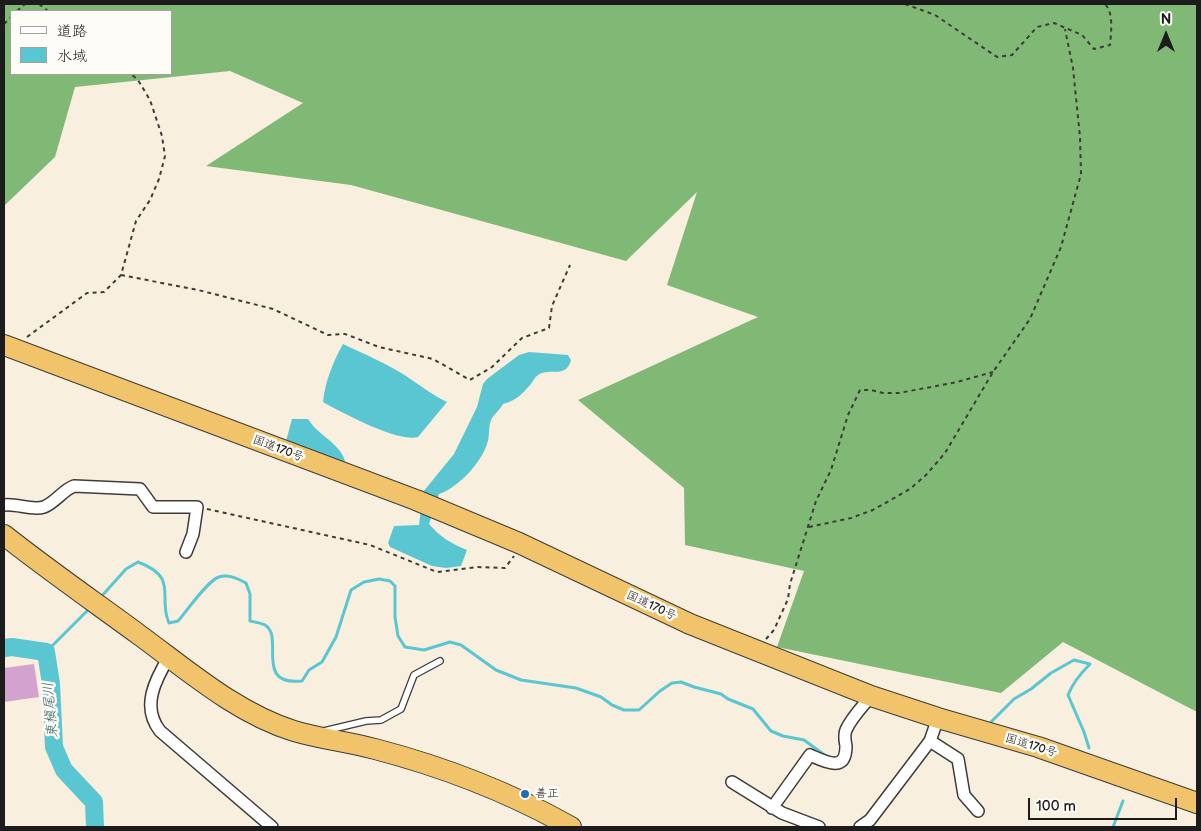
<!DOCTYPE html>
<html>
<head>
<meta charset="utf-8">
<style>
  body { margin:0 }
  #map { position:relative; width:1201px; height:831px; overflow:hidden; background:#f8efde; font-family:"Balsamiq Sans","Klee One",sans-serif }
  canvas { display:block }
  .frame { position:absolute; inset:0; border:5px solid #1c1c1c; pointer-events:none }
  .legend { position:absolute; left:10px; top:10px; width:162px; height:65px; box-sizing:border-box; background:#fdfcf7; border:1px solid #a3a29f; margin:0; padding:6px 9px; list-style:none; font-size:15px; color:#1c1c1c }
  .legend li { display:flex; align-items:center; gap:10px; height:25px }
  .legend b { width:25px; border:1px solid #a3a29f }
  .north { position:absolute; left:1141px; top:10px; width:50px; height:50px; -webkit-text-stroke:4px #fdfcf7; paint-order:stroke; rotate:0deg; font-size:14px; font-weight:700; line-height:20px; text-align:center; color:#1c1c1c }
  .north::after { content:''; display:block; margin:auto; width:18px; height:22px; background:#1c1c1c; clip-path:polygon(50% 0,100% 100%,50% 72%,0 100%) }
  .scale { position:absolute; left:1028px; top:798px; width:149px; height:22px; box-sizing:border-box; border:2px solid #1c1c1c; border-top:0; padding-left:6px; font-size:15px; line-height:18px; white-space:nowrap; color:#1c1c1c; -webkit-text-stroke:4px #fdfcf7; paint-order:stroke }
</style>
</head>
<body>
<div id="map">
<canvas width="1201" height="831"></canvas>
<div class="frame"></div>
<ul class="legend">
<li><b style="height:6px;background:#fff"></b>道路</li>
<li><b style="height:14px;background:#5ac6d2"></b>水域</li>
</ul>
<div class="north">N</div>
<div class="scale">100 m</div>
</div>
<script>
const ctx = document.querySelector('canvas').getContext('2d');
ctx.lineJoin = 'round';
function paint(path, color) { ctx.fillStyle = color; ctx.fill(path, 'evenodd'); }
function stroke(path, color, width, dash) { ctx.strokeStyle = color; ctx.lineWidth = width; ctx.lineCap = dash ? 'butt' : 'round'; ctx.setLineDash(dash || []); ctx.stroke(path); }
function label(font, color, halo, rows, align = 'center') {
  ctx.font = font + ' "Balsamiq Sans","Klee One",sans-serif'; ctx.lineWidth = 5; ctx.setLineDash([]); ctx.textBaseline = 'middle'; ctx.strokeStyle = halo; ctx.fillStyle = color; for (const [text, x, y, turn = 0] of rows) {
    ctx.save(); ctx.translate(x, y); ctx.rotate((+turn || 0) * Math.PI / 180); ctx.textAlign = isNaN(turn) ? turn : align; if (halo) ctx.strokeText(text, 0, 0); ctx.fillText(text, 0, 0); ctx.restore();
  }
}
paint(new Path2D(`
  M 4,4 L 1197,4 L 1197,712 L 1063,642 L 1001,693 L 777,647 L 804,571 L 685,545 L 684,488 L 578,400 L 758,317 L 667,285 L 697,192 L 626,261 L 351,185 L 206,166 L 303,103 L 230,71 L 75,87 L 55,157 L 4,206 ZM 11,11 L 171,11 L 171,74 L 11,74 Z`), '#80b875');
paint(new Path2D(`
  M 343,344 C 364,354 386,363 406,376 C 420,385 432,395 447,402 L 418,437 C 398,443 341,412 323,402 C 325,382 333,362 343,344 Z
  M 529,352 L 568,355 L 571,360 C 566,379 551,367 538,375 C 535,377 533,381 531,384 C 521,395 517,400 503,404 C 500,410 494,414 491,420 C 488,427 490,437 487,444 C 481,463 458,488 439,494 L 429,524 C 440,537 452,544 467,550 L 461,566 L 446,568 L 432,566 L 390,547 L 388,543 L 394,526 L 419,525 L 423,492 L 454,454 L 477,407 L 483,384 L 487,379 L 519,355 Z
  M 292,419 L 308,419 C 318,436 343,444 346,465 L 286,441 Z`), '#5ac6d2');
stroke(new Path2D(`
  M 100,598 L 126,569 L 138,562 C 180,578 157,596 169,623 L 178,621 C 187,611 207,581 219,577 C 229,574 238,579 246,583 L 250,594 L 250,621 C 255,622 261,623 265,625 C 285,637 253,686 302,681 L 309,670 L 322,662 L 336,637 L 351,590 L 364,582 L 379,579 L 390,581 L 395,586 L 395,617 L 398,636 L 405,647 L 424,650 L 450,642 L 461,645 L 496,670 L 521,680 L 576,688 L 601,697 L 612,705 L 624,710 L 639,710 L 660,691 L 672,683 L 681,682 L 694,687 L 721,694 L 728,699 L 753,709 L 771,731 L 783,736 L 804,740 L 826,756
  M 46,652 L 90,608
  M 991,722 L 1014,699 L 1031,689 L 1051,673 L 1074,660 L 1090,664 C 1081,673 1073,682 1068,695 L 1084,732 L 1089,748
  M 1113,827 L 1123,801`), '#5ac6d2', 3);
stroke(new Path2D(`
  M 4,648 L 12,647 L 46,652 L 51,684 L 54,747 L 64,770 L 94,802 L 95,827`), '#5ac6d2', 18);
paint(new Path2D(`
  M 34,664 L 39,697 L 4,702 L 4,668 Z`), '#d4a2cf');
const lane = new Path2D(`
  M 324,731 L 366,721 L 381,720 L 401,709 L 414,675 L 440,661`);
const street = new Path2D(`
  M 4,505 C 17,503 31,511 44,507 C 56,502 63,490 74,486 L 140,489 L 153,507 L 197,507 L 193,534 L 186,552
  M 169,657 C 155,680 141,707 160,731 L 272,827
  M 930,741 L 958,759 L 964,795 L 978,811
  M 732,782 L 782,813 L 819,827
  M 772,808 L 810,755 C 826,762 846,773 846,746 C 845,741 844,734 846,730 C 851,718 863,706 871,696
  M 860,827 L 870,820 L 930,741 L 938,718`);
const highway = new Path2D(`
  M 4,345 L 416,500 L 519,543 L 690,624 L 871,696 L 938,718 L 1038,747 L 1197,803
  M 4,535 C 47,569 93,601 138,634 C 186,669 236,713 294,731 C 321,739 349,742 375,749 C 444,767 509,792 571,827`);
stroke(lane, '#3d3c39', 8);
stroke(street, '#3d3c39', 14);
stroke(highway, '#3d3c39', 22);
stroke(new Path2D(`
  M 39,4 L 48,11
  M 905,4 L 935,15 L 997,57 L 1012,55 L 1037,27 L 1054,23 L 1082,35 L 1094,49 L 1110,45 C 1111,33 1114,13 1105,4
  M 17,11 L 25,4
  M 4,24 L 11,17
  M 121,275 L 198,290 L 273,309 L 328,335 L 345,334 L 379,347 L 433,359 L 470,380 L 492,367 L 522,338 L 549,328 L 552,306 L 570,265
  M 27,337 L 87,293 L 104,292 L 121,275 L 136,221 L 150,200 L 159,179 L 165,156 L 162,136 L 150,100 L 138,80 L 131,74
  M 207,509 L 370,545 L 437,572 L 477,567 L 505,568 L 514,556
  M 809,527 L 851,518 L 873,510 L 910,489 L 926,475 L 945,453 L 993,372 L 1030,319 L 1061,247 L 1081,174 L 1080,137 L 1073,68 L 1065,29
  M 766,639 L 774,630 L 788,599 L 790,584 L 816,501 L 831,470 L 848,415 L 860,390 L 871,390 L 883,393 L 899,393 L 957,382 L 993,372`), '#3d3c39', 2, [4, 4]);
stroke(lane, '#fff', 5.5);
stroke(street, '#fff', 11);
stroke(highway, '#f1c36a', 20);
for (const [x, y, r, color] of [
  [525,794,5,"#1f6fb2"]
]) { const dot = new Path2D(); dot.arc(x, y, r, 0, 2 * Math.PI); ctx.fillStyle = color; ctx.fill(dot); stroke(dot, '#fdfcf7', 2); }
label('12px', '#1c1c1c', '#fdfcf7', [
  ["国道170号",278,449,21],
  ["国道170号",651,606,25],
  ["国道170号",1031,746,17]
]);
label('12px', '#1c1c1c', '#fdfcf7', [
  ["善正",535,794]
], 'left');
label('italic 14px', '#356065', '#fdfcf7', [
  ["東槇尾川",51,710,-95]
]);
</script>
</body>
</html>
